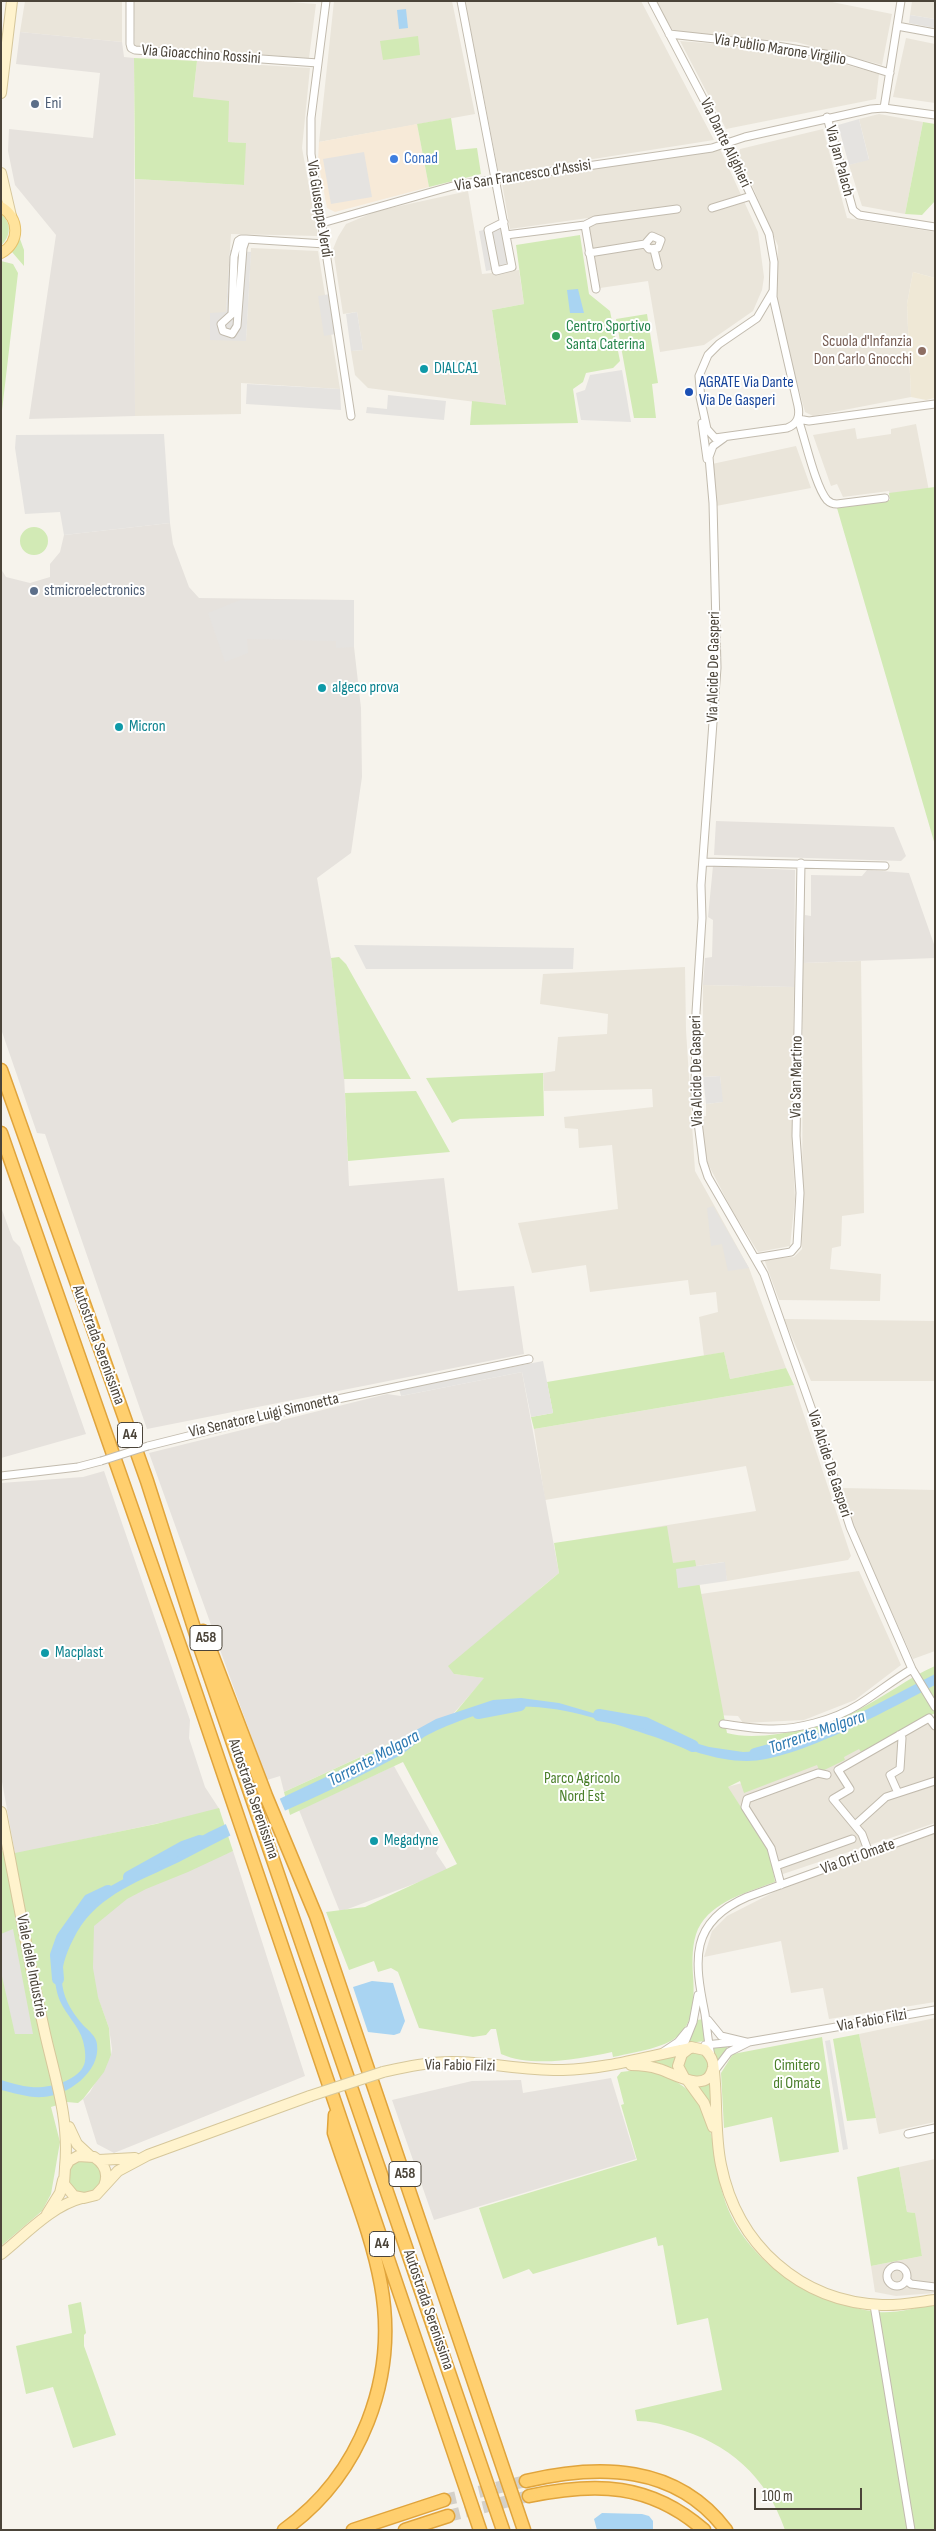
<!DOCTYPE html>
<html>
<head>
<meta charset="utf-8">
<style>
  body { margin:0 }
  #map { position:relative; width:936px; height:2531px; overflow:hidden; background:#f6f3ec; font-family:"Sofia Sans Condensed",sans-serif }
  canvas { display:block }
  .frame { position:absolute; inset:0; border:2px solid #4b4439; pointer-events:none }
  .scale { position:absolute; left:754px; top:2488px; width:108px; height:22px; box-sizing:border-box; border:2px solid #4b4439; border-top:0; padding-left:6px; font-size:15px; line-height:18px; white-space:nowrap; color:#4b4439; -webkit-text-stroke:4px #fff; paint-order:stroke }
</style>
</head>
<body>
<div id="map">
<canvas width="936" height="2531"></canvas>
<div class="frame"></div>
<div class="scale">100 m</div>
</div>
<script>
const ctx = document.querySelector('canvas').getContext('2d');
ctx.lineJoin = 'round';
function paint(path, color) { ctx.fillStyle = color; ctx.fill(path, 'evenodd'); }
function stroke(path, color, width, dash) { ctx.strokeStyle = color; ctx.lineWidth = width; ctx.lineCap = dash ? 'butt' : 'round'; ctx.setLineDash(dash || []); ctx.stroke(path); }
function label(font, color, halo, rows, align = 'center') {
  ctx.font = font + ' "Sofia Sans Condensed",sans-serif'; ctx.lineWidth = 4; ctx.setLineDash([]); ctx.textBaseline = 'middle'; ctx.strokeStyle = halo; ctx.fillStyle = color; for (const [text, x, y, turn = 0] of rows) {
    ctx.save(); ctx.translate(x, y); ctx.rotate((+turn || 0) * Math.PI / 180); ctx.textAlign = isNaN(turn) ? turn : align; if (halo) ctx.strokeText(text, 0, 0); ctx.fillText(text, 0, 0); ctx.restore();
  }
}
paint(new Path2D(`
  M 25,1 L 122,1 L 122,42 L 20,32 Z
  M 134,1 L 277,1 L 316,4 L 309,58 L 135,46 Z
  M 334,1 L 452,1 L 475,114 L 319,142 Z
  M 465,1 L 641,1 L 714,140 L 504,173 L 498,170 Z
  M 655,1 L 827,1 L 892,14 L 882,65 L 796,42 L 674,33 Z
  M 912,1 L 935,1 L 935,19 L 910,15 Z
  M 906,38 L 935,44 L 935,103 L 893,97 Z
  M 680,41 L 779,49 L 818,57 L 879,74 L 876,99 L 726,129 Z
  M 197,61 L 310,68 L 302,148 L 318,236 L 231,234 L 226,312 L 210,339 L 246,340 L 251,248 L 318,251 L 340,389 L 241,383 L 241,414 L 135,416 L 135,179 L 244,185 L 245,143 L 228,142 L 193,97 Z
  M 879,114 L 923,122 L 905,214 L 862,206 L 849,165 L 869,159 L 859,119 Z
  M 823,129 L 847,218 L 935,232 L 935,278 L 913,272 L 907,304 L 911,397 L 813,416 L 805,412 L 781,323 L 777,300 L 778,246 L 739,155 L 740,149 Z
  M 720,149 L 758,232 L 764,277 L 762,290 L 753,311 L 704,345 L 660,352 L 648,281 L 600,288 L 588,218 L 510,229 L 502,183 Z
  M 468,191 L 482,274 L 519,270 L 524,304 L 492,310 L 506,406 L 368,388 L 355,375 L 351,351 L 363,350 L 357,312 L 343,314 L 333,249 L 338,237 L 346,224 L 377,211 Z
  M 916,424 L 930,496 L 891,503 L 889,491 L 843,497 L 837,484 L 831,486 L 813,435 L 855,428 L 857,439 L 891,434 L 891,429 Z
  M 796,446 L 811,488 L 716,506 L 712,464 Z
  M 861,961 L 864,1213 L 842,1216 L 841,1246 L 832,1248 L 830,1269 L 881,1274 L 880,1301 L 779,1300 L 764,1259 L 794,1257 L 802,1249 L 803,963 Z
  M 685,967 L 686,1030 L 695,1171 L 749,1268 L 786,1368 L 730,1379 L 724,1352 L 704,1356 L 699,1317 L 718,1312 L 716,1292 L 690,1295 L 688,1280 L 590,1292 L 586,1265 L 532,1273 L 518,1223 L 618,1209 L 612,1145 L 579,1148 L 578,1129 L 565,1128 L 564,1117 L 653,1107 L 652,1089 L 544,1091 L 543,1073 L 555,1071 L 558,1037 L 607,1034 L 608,1014 L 540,1004 L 543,974 Z
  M 703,985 L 794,987 L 792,1140 L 795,1199 L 790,1246 L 758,1252 L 732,1210 L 707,1162 L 701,1117 L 706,1116 L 706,1104 L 722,1102 L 720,1076 L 703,1077 Z
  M 784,1319 L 935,1321 L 935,1381 L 811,1381 Z
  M 794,1385 L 851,1556 L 848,1560 L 727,1581 L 724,1562 L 676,1569 L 701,1594 L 859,1571 L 901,1665 L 855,1700 L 804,1720 L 743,1723 L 738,1716 L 716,1715 L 580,1539 L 756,1511 L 746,1466 L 545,1500 L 534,1429 Z
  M 843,1488 L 935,1490 L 935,1651 L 913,1659 L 853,1526 Z
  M 924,1712 L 935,1726 L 935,1823 L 780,1875 L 781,1867 L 727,1787 L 772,1775 Z
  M 935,1832 L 935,2002 L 829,2019 L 823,1988 L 791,1993 L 781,1941 L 704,1957 L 712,1931 L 727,1916 L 780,1889 Z
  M 935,2018 L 935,2122 L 879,2134 L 859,2034 Z
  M 935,2159 L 935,2293 L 896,2296 L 875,2292 L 871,2266 L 922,2256 L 914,2213 L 907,2212 L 899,2167 Z`), '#eae5da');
paint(new Path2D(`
  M 417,124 L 429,187 L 335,212 L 327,208 L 318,161 L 319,142 Z`), '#f7ead8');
paint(new Path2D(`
  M 20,32 L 122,42 L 124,57 L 134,58 L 135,416 L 29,419 L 56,235 L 15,185 L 8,151 L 9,129 L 93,138 L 100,73 L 16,64 Z
  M 170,523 L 173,544 L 189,587 L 199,598 L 354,600 L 354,647 L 361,708 L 362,777 L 351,853 L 317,878 L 331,958 L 344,1074 L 349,1186 L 444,1178 L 458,1291 L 514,1286 L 524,1354 L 147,1429 L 45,1134 L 37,1133 L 1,1029 L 1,569 L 6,577 L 30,583 L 50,577 L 50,564 L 60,552 L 64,535 Z
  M 716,821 L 894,827 L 906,856 L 901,861 L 714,855 Z
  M 713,866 L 795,870 L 794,987 L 703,985 L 705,958 L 712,957 L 713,920 L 708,917 Z
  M 867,870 L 909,873 L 935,947 L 935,958 L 803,963 L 805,915 L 811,916 L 811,875 L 862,876 Z
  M 1,1207 L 13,1240 L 20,1247 L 86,1434 L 1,1458 Z
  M 522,1372 L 559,1573 L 542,1587 L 454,1674 L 485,1678 L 453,1714 L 284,1792 L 280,1776 L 267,1780 L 149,1453 L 387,1394 L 401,1396 Z
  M 104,1471 L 190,1720 L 189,1738 L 205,1787 L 220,1810 L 15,1854 L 1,1776 L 1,1483 L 83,1477 Z
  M 394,1766 L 439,1847 L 436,1853 L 448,1871 L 340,1912 L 299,1810 Z
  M 233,1851 L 305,2076 L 114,2153 L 97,2144 L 83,2099 L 90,2092 L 111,2055 L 112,2049 L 109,2028 L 81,1951 L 95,1920 L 111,1904 L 188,1867 Z
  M 611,2078 L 636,2159 L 434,2220 L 392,2100 L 472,2081 L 521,2080 L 523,2093 Z`), '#e6e2dd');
paint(new Path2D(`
  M 913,272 L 935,278 L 935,398 L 926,400 L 911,397 L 907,304 Z`), '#efe8d6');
paint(new Path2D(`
  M 418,36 L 420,55 L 383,60 L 380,41 Z
  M 134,58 L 197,61 L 193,97 L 229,101 L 228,142 L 246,143 L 244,185 L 135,179 Z
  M 451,118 L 456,150 L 477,148 L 481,174 L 429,187 L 417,124 Z
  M 923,122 L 935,124 L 935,201 L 922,215 L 905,214 Z
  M 1,214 C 12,223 11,236 1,246 Z
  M 580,235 L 589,294 L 610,311 L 620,361 L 613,368 L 586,373 L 583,382 L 573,389 L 578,423 L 470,425 L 472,401 L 506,405 L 492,310 L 524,304 L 516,245 Z
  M 20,239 L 24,250 L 24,266 L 12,252 Z
  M 1,261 L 13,264 L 18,273 L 1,419 Z
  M 647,314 L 658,383 L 652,384 L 656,418 L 634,418 L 616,319 Z
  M 935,487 L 935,845 L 837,508 L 890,500 L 889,493 Z
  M20 541a14 14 0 1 1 28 0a14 14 0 1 1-28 0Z
  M 339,957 L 346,964 L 411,1079 L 344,1079 L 331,958 Z
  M 543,1073 L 544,1116 L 460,1119 L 452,1123 L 426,1078 Z
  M 416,1091 L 450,1152 L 348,1161 L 345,1093 Z
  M 724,1352 L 730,1379 L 786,1368 L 794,1385 L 534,1429 L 531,1417 L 553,1413 L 547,1382 Z
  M 667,1526 L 673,1563 L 695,1560 L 727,1733 C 761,1743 826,1726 858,1710 C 884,1697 908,1678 935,1666 L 935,1713 L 863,1755 L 859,1749 L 844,1757 L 845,1760 L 820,1772 L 817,1765 L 744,1793 L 740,1781 L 728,1787 L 770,1852 L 775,1882 C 748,1892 712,1901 698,1929 C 692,1942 692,1961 693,1975 C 698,2043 671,2045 613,2057 L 612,2052 C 580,2059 532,2068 501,2054 L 496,2029 L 491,2029 L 486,2035 L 473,2037 L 419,2028 L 398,1972 L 391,1968 L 378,1972 L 374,1961 L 349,1970 L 326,1912 L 365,1907 L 457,1864 L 403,1762 L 290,1815 L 284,1792 L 454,1714 L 484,1678 L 454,1674 L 448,1666 L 559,1573 L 554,1543 Z
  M 219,1808 L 233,1851 L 188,1872 L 146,1889 L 127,1899 L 94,1926 L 93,1968 L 98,1997 L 109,2028 L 111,2055 L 104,2072 L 83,2099 L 78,2103 L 67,2102 L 51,2107 L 60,2142 L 51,2194 L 42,2211 L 1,2246 L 1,1851 L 15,1853 L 156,1824 Z
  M 704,2019 L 705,2041 L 689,2043 L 697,2020 Z
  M 859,2034 L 876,2118 L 847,2121 L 833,2039 Z
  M 822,2037 L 839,2152 L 780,2162 L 772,2117 L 724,2128 L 721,2073 L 733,2054 Z
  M 729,2045 L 718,2062 L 716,2062 L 712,2046 Z
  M 692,2051 L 703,2053 L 709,2063 L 708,2071 L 699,2079 L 684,2074 L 682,2058 Z
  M 678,2054 L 676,2071 L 650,2063 L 650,2059 Z
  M 645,2069 C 664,2075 680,2081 694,2096 C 713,2116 715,2164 722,2191 C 740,2260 810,2303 878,2312 C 895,2314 918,2307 935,2304 L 935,2530 L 785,2530 C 767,2477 728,2442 674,2428 C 662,2424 650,2421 637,2421 L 635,2410 L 722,2390 L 708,2318 L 677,2325 L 663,2245 L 658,2246 L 656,2237 L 533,2274 L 529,2269 L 503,2279 L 479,2208 L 637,2160 L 621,2105 L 624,2104 L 617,2077 L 621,2072 Z
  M 713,2077 L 712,2109 L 698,2086 Z
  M68 2177a17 17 0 1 1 34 0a17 17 0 1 1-34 0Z
  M 899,2167 L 907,2212 L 915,2213 L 922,2256 L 871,2266 L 857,2177 Z
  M 81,2302 L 86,2333 L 84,2335 L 84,2346 L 116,2435 L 73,2448 L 53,2387 L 26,2394 L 16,2346 L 72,2333 L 68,2305 Z`), '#d2eab5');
paint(new Path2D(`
  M 910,15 L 935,19 L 935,28 L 909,23 Z
  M 859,119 L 869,160 L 849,165 L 838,125 Z
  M 364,152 L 372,197 L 331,204 L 323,159 Z
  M 503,226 L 510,266 L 486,271 L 479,231 Z
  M 230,250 L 251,252 L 246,341 L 210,340 L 210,313 L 226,312 Z
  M 330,294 L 336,334 L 324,336 L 318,296 Z
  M 357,312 L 363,350 L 351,351 L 346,314 Z
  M 622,370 L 631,422 L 581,420 L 576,393 L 585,390 L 590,375 Z
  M 247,384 L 340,389 L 341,410 L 246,404 Z
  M 388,395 L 446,401 L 444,420 L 366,413 L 367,407 L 387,409 Z
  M 164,434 L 170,523 L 64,535 L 60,512 L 25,514 L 15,448 L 16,435 Z
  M 240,600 L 354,600 L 354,647 L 336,648 L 336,641 L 247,639 L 248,653 L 225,662 L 208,613 Z
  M 354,945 L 574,948 L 573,969 L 366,969 Z
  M 720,1076 L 723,1102 L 706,1104 L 703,1077 Z
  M 713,1206 L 749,1268 L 728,1271 L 722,1244 L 711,1246 L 707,1208 Z
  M 543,1361 L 553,1413 L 531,1417 L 522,1372 L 401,1396 L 399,1389 Z
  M 725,1562 L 727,1581 L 678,1588 L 676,1569 Z
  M 13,1929 L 33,2034 L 15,2034 L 1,1972 L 1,1934 Z
  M 830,2040 L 848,2149 L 843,2150 L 825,2041 Z`), '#e5e3e0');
paint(new Path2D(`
  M 406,9 L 408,28 L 399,29 L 397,10 Z
  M 578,289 L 584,313 L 570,313 L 567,290 Z
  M 935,1674 L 935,1685 C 890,1709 796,1761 747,1761 C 715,1761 684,1748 655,1737 C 609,1722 557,1703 509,1707 C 490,1708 441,1727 424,1737 C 414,1744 406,1753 395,1758 C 349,1782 301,1804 254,1824 C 228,1836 204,1849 179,1862 C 142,1880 99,1894 77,1932 C 57,1968 55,1993 83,2025 C 88,2030 96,2036 97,2044 C 101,2072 67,2096 43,2097 C 29,2098 14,2093 1,2090 L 1,2080 C 11,2083 21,2086 31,2087 C 46,2089 75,2082 83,2067 C 87,2061 85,2048 83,2041 C 79,2026 66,2015 60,2001 C 43,1957 72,1910 109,1887 L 209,1832 L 362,1760 L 436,1719 L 493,1700 L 521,1698 L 559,1703 L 709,1747 L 743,1752 L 767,1751 L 790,1745 L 835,1726 Z
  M 372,1981 L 393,1983 L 405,2021 L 400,2033 L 394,2035 L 368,2032 L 353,1987 Z
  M 602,2513 L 642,2514 L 649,2516 L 653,2521 L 653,2529 L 597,2530 L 594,2519 Z`), '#a9d4f2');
paint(new Path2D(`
  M 279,1797 L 286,1813 L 231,1837 L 225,1822 Z`), '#f6f3ec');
stroke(new Path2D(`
  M 478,1713 L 520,1705
  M 599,1715 L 645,1723 L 693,1746
  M 755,1754 L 798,1742
  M 129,1877 L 183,1847 L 200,1841
  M 58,1979 L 56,1955 L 62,1938 L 89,1900 L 108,1891`), '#a9d4f2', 12);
stroke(new Path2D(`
  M 444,2500 L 526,2481
  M 448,2516 L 529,2496`), '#d4d0c8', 12, [12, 6]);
const street = new Path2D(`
  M 130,1 L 130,44 L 131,48 L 135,50 L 318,63
  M 326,1 L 311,118 L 311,154 L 351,416
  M 461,1 L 512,267 L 496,271 L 488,230 L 504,222
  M 652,1 L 726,142 L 769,234 L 774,262 L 773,297 L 798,406 C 800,416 798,424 787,428 L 715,438 L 707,429 L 700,397
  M 897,26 L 935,33
  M 669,34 L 771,45 L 831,55 L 890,73
  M 884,108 L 901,1
  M 827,117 L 853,210 L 859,215 L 935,227
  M 712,208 L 751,196
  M 322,223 L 456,185 L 712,148 L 745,137 L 871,109 L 884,108 L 935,115
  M 585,225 L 595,220 L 677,209
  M 506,235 L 585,225 L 596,289
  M 241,239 L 246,239 L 243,248 L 237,326 L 232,334 L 223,331 L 221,324 L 232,314 L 234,257 L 238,241 Z
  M 246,239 L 325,244
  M 654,250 L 658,266
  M 589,253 L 645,244 L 652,236 L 661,240 L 658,248 L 649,249 L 645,244
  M 701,399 L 699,376 L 708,355 L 719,344 L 757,318 L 773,291
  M 798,419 C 805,438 815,486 827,500 C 830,503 833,504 837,504 L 885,498
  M 798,419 L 809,421 L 935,404
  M 702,423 L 707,459
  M 724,438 L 713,446 L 709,457 L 713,503 L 717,668 L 701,885 L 702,918 L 696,1012 L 695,1098 L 703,1162 L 708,1177 L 764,1274 L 820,1433 L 850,1527 L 912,1669 L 935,1707
  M 703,862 L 885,866
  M 755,1258 L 791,1252 L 797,1245 L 800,1193 L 796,1136 L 801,863
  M 148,1446 L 328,1401 L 529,1359
  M 1,1476 L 78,1467 L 101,1461
  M 723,1724 C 738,1726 754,1729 769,1729 C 796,1730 834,1720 858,1705 C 876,1694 893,1680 912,1669
  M 898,1793 L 890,1775 L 900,1769 L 902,1738 L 899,1735
  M 855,1825 L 886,1797 L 935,1781
  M 869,1853 L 862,1834 L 833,1799 L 850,1789 L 838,1770 L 929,1718 L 935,1726
  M 776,1866 L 852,1839
  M 781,1885 L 771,1848 L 745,1807 L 747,1799 L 818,1773 L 827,1775
  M 708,2020 L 721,2036 L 746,2042
  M 705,2045 L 735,2042
  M 663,2052 L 678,2042 L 687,2031
  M 681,2052 L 693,2022 L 698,1995
  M 711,2056 C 708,2042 707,2028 705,2014 C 694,1960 689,1922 747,1897 L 935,1829
  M 713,2073 L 729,2052 L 749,2042 L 935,2010
  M 908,2134 L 935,2128
  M887 2276a10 10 0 1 1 20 0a10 10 0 1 1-20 0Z
  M 906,2280 L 911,2284 L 935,2287
  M 874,2305 L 911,2530`);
const secondary = new Path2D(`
  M 1,93 L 12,1
  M 1,173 L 11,216
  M 1,1812 C 15,1884 28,1957 44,2029 C 54,2075 70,2119 65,2167
  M 713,2063 C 718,2097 714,2132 721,2165 C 737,2245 800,2302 882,2305 C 900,2306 917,2302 935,2300
  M 631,2065 C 640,2065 650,2066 659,2069 C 673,2073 708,2096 713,2067 C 714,2060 710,2055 705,2050 L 691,2047 L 682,2054 L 678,2066 L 685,2079
  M 383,2072 C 406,2067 428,2062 452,2062 C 489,2062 525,2071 563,2070 C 607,2069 648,2056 691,2048
  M 688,2081 L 704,2103 L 713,2127
  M 69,2127 L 77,2144 L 90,2156
  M 99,2160 L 135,2158
  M 104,2186 C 109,2174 105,2164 94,2157 L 78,2156 L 69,2161 L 65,2168 L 64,2184 L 74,2196 L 84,2198 L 96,2195 L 118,2171 L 148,2155 L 310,2096
  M 47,2214 L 60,2193 L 63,2180
  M 1,2254 C 25,2235 51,2206 82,2198`);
const primary = new Path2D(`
  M 1,207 C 20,218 20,243 1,253`);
const highway = new Path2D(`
  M 1,1070 L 147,1481 L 201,1650 L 503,2530
  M 1,1133 L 182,1652 L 480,2530
  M 203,1631 L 266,1796 L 316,1916 L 524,2530
  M 526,2481 C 599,2464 676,2464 726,2530
  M 529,2496 C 596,2482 650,2483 704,2530
  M 284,2530 C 361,2475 398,2378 381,2285 C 372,2234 350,2183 334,2133 L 335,2115
  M 353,2530 L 444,2500
  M 405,2530 L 448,2516`);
stroke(street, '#c2bbae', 9);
stroke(secondary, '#d6c79b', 12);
stroke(primary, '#e6c16a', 12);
stroke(highway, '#e0a43c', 15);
stroke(street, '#fff', 7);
stroke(secondary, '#fff3cd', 10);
stroke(primary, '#ffe39c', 10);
stroke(highway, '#ffcf6e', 12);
const streetBridge = new Path2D(`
  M 101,1461 L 148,1446`);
const secondaryBridge = new Path2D(`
  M 310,2096 L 383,2072`);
stroke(streetBridge, '#c2bbae', 9, []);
stroke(secondaryBridge, '#d6c79b', 12, []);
stroke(streetBridge, '#fff', 7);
stroke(secondaryBridge, '#fff3cd', 10);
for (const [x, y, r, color] of [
  [35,104,5,"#5c6f8a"],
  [394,159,5,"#3f7fe0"],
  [556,336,5,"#2e9e5b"],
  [922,351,5,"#8d6e63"],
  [424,369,5,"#0f9aa8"],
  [689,392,5,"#1a4fb4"],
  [34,591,5,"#5c6f8a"],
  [322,688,5,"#0f9aa8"],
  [119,727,5,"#0f9aa8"],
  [45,1653,5,"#0f9aa8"],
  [374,1841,5,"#0f9aa8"]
]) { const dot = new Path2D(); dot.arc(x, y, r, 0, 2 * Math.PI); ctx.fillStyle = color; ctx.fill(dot); stroke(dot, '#fff', 2); }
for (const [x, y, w] of [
  [130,1435,25],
  [206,1638,32],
  [405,2174,32],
  [382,2244,25]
]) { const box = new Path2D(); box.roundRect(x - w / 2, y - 12.5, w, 25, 4); ctx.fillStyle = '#fff'; ctx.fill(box); stroke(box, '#4b4439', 1); }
label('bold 15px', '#4b4439', null, [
  ["A4",130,1435],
  ["A58",206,1638],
  ["A58",405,2174],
  ["A4",382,2244]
]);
label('16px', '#4b4439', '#fff', [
  ["Via Publio Marone Virgilio",780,50,9],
  ["Via Gioacchino Rossini",201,55,4],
  ["Via Dante Alighieri",725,143,64],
  ["Via Jan Palach",839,161,75],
  ["Via San Francesco d'Assisi",523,176,-9],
  ["Via Giuseppe Verdi",319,209,81],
  ["Via Alcide De Gasperi",714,667,-89],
  ["Via Alcide De Gasperi",697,1071,-91],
  ["Via San Martino",797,1077,-89],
  ["Autostrada Serenissima",98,1345,70],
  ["Via Senatore Luigi Simonetta",264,1416,-13],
  ["Via Alcide De Gasperi",829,1464,72],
  ["Autostrada Serenissima",253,1799,71],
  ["Via Orti Omate",858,1857,-20],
  ["Viale delle Industrie",31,1966,79],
  ["Via Fabio Filzi",872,2021,-10],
  ["Via Fabio Filzi",460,2066,1],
  ["Autostrada Serenissima",428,2310,71]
]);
label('16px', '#4e5e75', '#fff', [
  ["Eni",45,104],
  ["stmicroelectronics",44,591]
], 'left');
label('16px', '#366cbe', '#fff', [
  ["Conad",404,159]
], 'left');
label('16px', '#27864d', '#fff', [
  ["Centro Sportivo",566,327],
  ["Santa Caterina",566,345]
], 'left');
label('16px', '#785e54', '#fff', [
  ["Scuola d'Infanzia",912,342],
  ["Don Carlo Gnocchi",912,360]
], 'right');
label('16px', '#0d838f', '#fff', [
  ["DIALCA1",434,369],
  ["algeco prova",332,688],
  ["Micron",129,727],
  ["Macplast",55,1653],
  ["Megadyne",384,1841]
], 'left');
label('16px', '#164399', '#fff', [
  ["AGRATE Via Dante",699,383],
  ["Via De Gasperi",699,401]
], 'left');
label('16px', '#4a7f2a', '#fff', [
  ["Parco Agricolo",582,1779],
  ["Nord Est",582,1797],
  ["Cimitero",797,2066],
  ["di Omate",797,2084]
]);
label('italic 18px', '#2e7ab2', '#fff', [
  ["Torrente Molgora",817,1733,-19],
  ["Torrente Molgora",374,1759,-28]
]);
</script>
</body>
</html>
